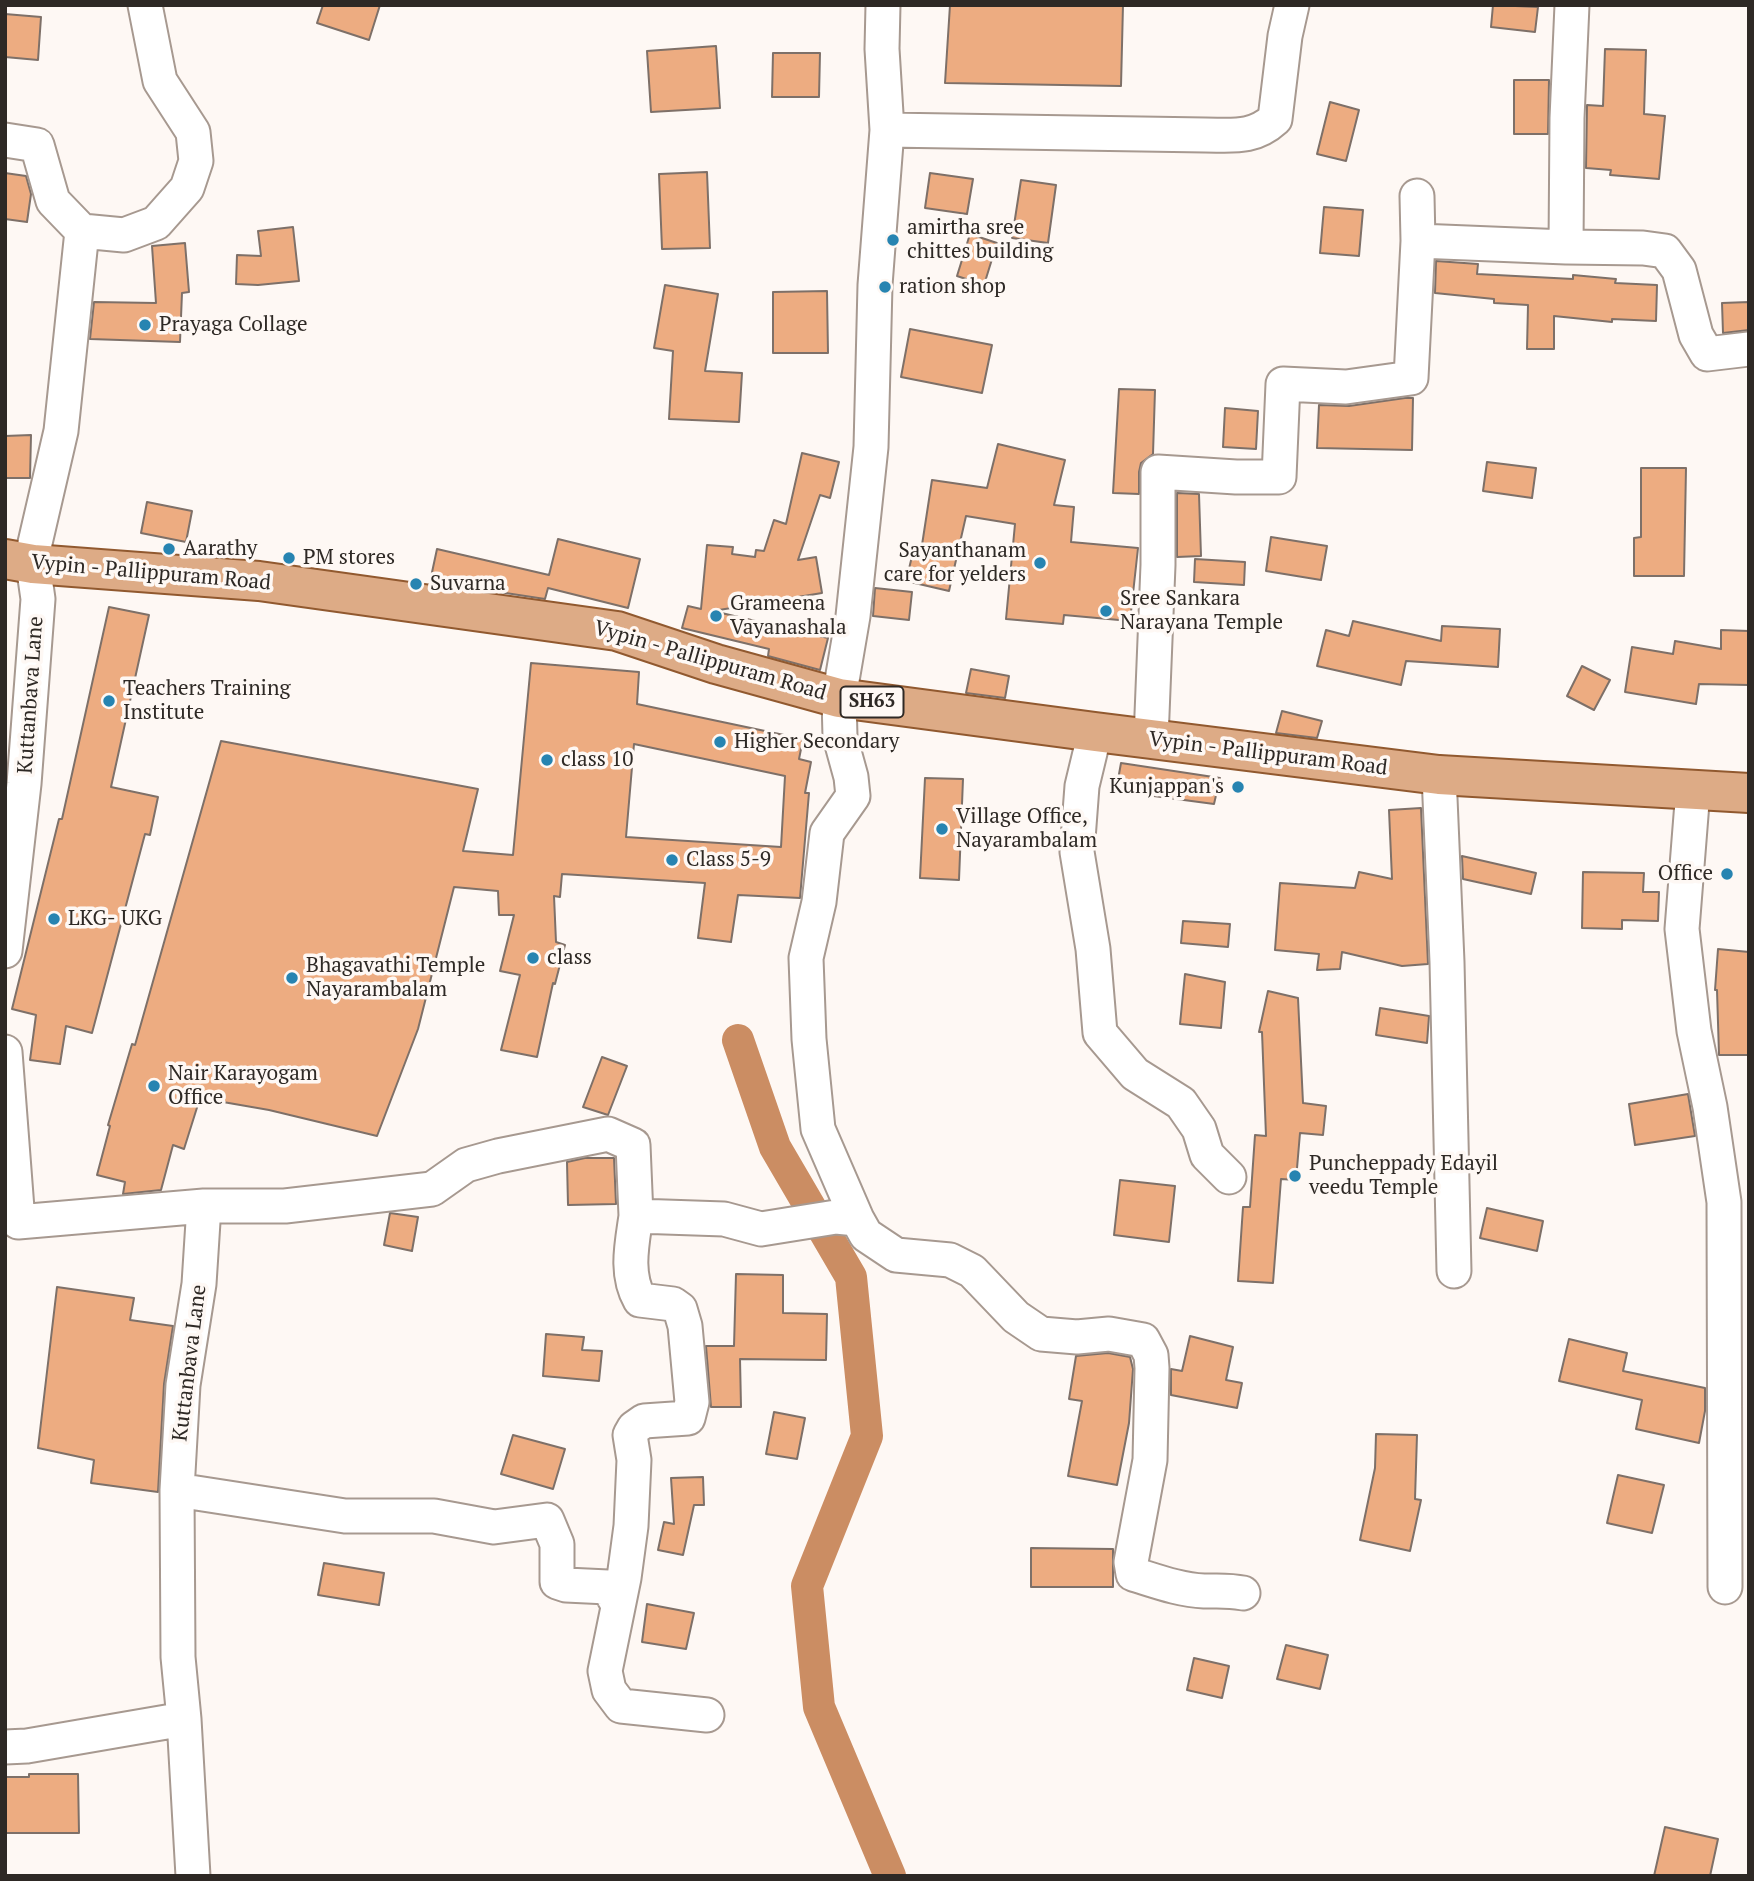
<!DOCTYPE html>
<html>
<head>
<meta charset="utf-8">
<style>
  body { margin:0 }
  #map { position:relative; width:1754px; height:1881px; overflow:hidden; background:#fef8f4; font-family:"PT Serif",serif }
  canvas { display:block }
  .frame { position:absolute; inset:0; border:7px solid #2e2925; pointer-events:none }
</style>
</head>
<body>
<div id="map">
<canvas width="1754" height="1881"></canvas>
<div class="frame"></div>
</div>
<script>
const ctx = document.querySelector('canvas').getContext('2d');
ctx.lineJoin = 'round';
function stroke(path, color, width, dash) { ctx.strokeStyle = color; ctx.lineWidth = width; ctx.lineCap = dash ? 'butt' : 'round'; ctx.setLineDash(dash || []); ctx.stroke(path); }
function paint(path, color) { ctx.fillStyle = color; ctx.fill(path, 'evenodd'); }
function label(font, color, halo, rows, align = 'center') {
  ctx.font = font + ' "PT Serif",serif'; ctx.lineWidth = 7; ctx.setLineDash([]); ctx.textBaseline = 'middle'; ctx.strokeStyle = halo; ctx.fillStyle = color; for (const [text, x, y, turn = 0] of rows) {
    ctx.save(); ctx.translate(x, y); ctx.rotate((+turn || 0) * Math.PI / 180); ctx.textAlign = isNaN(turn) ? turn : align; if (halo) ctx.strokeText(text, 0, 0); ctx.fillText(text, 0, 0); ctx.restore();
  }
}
stroke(new Path2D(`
  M 738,1040 L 775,1147 L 851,1277 L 867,1436 L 807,1586 L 819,1707 L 890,1876`), '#cb8d63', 32);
const building = new Path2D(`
  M 323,5 L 380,5 L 369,40 L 317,23 Z
  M 950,5 L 1123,5 L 1121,86 L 945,83 Z
  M 1493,5 L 1538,7 L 1535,32 L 1491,27 Z
  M 5,14 L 41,17 L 38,60 L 5,57 Z
  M 716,46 L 720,108 L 651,112 L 647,51 Z
  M 1605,49 L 1646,50 L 1644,114 L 1665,116 L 1659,179 L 1610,175 L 1611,170 L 1586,168 L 1587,105 L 1603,106 Z
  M 773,53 L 820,53 L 819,97 L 772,97 Z
  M 1514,80 L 1549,80 L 1548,134 L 1514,134 Z
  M 1330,102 L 1359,110 L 1346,161 L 1317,154 Z
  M 707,172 L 710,248 L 662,249 L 659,174 Z
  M 5,173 L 26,176 L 31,194 L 27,222 L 5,219 Z
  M 930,173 L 973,179 L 967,214 L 925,208 Z
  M 1021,180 L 1056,185 L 1048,243 L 1012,238 Z
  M 1324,207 L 1363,210 L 1359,256 L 1320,253 Z
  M 293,227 L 299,281 L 258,285 L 236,284 L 237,255 L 261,256 L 258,231 Z
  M 970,234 L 997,243 L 984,285 L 957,276 Z
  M 185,243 L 189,292 L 182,293 L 180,342 L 90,339 L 94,302 L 156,303 L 152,246 Z
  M 1436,261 L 1478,264 L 1477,274 L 1573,279 L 1573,275 L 1616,279 L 1615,283 L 1657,285 L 1656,321 L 1612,319 L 1612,322 L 1554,316 L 1554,349 L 1527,349 L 1528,305 L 1494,303 L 1494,299 L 1435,293 Z
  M 665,285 L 718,294 L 705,371 L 742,373 L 739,422 L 669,419 L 673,351 L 654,348 Z
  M 827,291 L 828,353 L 773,353 L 773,292 Z
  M 1749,302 L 1749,330 L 1723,333 L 1722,303 Z
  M 910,329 L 992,345 L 982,393 L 901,377 Z
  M 1119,389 L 1155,390 L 1153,454 L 1141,463 L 1139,472 L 1139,494 L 1113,493 Z
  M 1405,398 L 1413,398 L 1412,450 L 1317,448 L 1319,405 L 1349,406 Z
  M 1225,408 L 1258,411 L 1256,449 L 1223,447 Z
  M 31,435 L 30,478 L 5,478 L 5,436 Z
  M 998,444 L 1065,460 L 1054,505 L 1074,507 L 1071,542 L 1138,548 L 1130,621 L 1064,615 L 1063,624 L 1006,619 L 1015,524 L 966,516 L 949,591 L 906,581 L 915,544 L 922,545 L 932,480 L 987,488 Z
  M 802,453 L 839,462 L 830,498 L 820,495 L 798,560 L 816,557 L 822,593 L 713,611 L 828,638 L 820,670 L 768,656 L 769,649 L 682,628 L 688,606 L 701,609 L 707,545 L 733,547 L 732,554 L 755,557 L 756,550 L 764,551 L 774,520 L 786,524 Z
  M 1487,462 L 1536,468 L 1532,498 L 1483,491 Z
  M 1641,468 L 1686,468 L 1684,576 L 1634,576 L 1634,538 L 1641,537 Z
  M 1177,493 L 1199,494 L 1201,556 L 1177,557 Z
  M 147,502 L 192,511 L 186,542 L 141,533 Z
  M 1271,537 L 1327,546 L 1321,580 L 1266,571 Z
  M 558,539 L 640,559 L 628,608 L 548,588 L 545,599 L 499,592 L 431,577 L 437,549 L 549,575 Z
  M 1195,559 L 1245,562 L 1244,585 L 1194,582 Z
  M 875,588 L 912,592 L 909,620 L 873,616 Z
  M 109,607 L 149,615 L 111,787 L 158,797 L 150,835 L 145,834 L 92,1033 L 66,1026 L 60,1064 L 30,1060 L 36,1015 L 12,1009 L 59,819 L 62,819 Z
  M 1353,621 L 1441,641 L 1442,626 L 1500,629 L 1498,667 L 1406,661 L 1401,685 L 1317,666 L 1326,630 L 1349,636 Z
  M 1721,630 L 1749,631 L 1749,685 L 1699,684 L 1696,704 L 1625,692 L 1632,647 L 1673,654 L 1675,641 L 1721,649 Z
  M 531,663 L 639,672 L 637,704 L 803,739 L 799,759 L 811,762 L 805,793 L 809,793 L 800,898 L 738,895 L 731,942 L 698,938 L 705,883 L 562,874 L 560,897 L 554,896 L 556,942 L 565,945 L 555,984 L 553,983 L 537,1057 L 501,1050 L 520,975 L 500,971 L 514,915 L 499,915 L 498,891 L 454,887 L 418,1029 L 377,1136 L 269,1110 L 200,1098 L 184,1149 L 173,1145 L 161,1190 L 123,1194 L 125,1182 L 97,1175 L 110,1126 L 108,1125 L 132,1044 L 135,1045 L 221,741 L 478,789 L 463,851 L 513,855 ZM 634,744 L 785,776 L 781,847 L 626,837 Z
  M 1582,666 L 1610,680 L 1594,710 L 1567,696 Z
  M 971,669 L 1009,676 L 1005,698 L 966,693 Z
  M 1282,711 L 1322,721 L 1317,738 L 1276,733 Z
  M 1121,763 L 1220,778 L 1214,804 L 1116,791 Z
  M 925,778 L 963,779 L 959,880 L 920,878 Z
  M 1421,808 L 1428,964 L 1402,966 L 1342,952 L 1340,969 L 1317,970 L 1319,954 L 1275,950 L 1280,883 L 1355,888 L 1359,872 L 1392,879 L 1389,810 Z
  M 1462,856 L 1536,873 L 1531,894 L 1463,879 Z
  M 1583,872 L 1644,873 L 1643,892 L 1659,892 L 1658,921 L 1622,920 L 1622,929 L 1582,928 Z
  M 1183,921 L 1230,924 L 1228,947 L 1181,943 Z
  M 1718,949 L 1749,952 L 1749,1055 L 1719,1055 L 1717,990 L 1715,990 Z
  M 1185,974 L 1225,982 L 1221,1028 L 1180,1024 Z
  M 1268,991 L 1298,998 L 1303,1103 L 1326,1106 L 1323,1135 L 1300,1133 L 1296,1180 L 1281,1179 L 1273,1283 L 1238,1281 L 1243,1207 L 1250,1207 L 1255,1135 L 1266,1136 L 1262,1032 L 1259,1032 Z
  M 1380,1008 L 1429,1016 L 1427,1043 L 1376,1035 Z
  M 602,1057 L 627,1066 L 608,1115 L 583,1107 Z
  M 1688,1094 L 1695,1136 L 1635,1145 L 1629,1104 Z
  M 585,1158 L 614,1158 L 616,1204 L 568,1205 L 567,1162 Z
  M 1120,1180 L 1175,1186 L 1169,1242 L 1114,1235 Z
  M 1487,1208 L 1543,1221 L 1537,1251 L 1480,1238 Z
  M 390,1213 L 418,1217 L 412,1251 L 384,1245 Z
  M 736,1274 L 783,1275 L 783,1313 L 827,1314 L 826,1360 L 740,1359 L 741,1407 L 711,1407 L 706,1346 L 734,1346 Z
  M 57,1287 L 134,1298 L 130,1320 L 173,1326 L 164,1384 L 158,1492 L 91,1483 L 94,1460 L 38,1448 Z
  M 546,1334 L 584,1337 L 582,1350 L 602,1351 L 599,1381 L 543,1376 Z
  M 1190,1336 L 1233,1347 L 1226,1380 L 1242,1383 L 1237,1408 L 1171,1395 L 1171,1369 L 1182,1371 Z
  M 1569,1339 L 1627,1353 L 1623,1371 L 1705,1388 L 1705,1411 L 1699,1443 L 1636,1429 L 1642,1400 L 1559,1381 Z
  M 1108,1353 L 1130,1357 L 1133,1369 L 1129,1423 L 1117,1485 L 1068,1476 L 1082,1401 L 1069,1399 L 1076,1356 Z
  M 774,1412 L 805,1418 L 797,1459 L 766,1454 Z
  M 1376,1434 L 1417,1435 L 1415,1499 L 1421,1500 L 1410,1551 L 1360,1540 L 1375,1468 Z
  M 513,1435 L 565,1449 L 553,1489 L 501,1474 Z
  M 1618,1475 L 1664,1485 L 1652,1533 L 1607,1523 Z
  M 703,1477 L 704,1505 L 694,1505 L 683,1555 L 658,1550 L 664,1522 L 674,1524 L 671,1478 Z
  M 1031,1548 L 1113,1549 L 1113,1587 L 1031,1587 Z
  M 324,1563 L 384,1573 L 379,1605 L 318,1595 Z
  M 647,1604 L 694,1613 L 686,1649 L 642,1642 Z
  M 1286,1645 L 1328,1655 L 1320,1689 L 1277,1679 Z
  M 1194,1658 L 1229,1666 L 1222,1698 L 1187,1690 Z
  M 29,1774 L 78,1774 L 79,1833 L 5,1833 L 5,1777 L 29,1777 Z
  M 1665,1827 L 1718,1839 L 1710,1876 L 1654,1876 Z`);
paint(building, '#edac81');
stroke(building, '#7e7068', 2);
const minor = new Path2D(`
  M 883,5 L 882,49 L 887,130 L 875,285 L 871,447 L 853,616 L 839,698 L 840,737 L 851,777 L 853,796 L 827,833 L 819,902 L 806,958 L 809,1039 L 818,1129 L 857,1219 L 866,1235 L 896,1255 L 950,1260 L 972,1271 L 1016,1317 L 1041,1334 L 1077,1337 L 1109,1334 L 1143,1340 L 1151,1355 L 1152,1368 L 1150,1460 L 1131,1562 L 1133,1574 C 1156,1581 1180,1590 1204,1591 C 1218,1591 1229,1590 1243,1593
  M 1572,5 L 1567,118 L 1566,247 L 1643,248 L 1665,251 L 1679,270 L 1696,335 L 1707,354 L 1749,349
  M 887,130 L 1205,135 C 1233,135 1253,139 1275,119 L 1285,36 L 1292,5
  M 5,140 L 37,145 L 53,201 L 82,231
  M 1417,196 L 1418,241
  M 1095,732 L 1082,786 L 1077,852 L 1093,949 L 1100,1033 L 1135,1074 L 1181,1103 L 1199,1129 L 1207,1155 L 1229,1177
  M 1151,739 L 1158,565 L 1158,472 L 1236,477 L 1279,477 L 1283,384 L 1346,387 L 1411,378 L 1418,241 L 1566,247
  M 1439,775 L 1447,962 L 1454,1271
  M 1693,790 L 1682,929 L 1694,1031 L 1710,1107 L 1724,1202 L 1725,1587
  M 5,951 L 24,784 L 38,599 L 33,564 L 35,543 L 61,431 L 82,231 L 124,235 L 156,223 L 187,188 L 196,161 L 193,132 L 160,81 L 145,5
  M 5,1052 L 18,1222 L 204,1206 L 199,1284 L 183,1385 L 177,1490 L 178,1657 L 184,1719 L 193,1876
  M 204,1206 L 285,1206 L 432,1189 L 466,1165 L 498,1156 L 608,1134 L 633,1145 L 636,1216 L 724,1219 L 761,1229 L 836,1217 L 857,1219
  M 636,1216 C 632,1244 625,1274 640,1300 L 673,1304 L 680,1309 L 685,1326 L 692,1402 L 688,1418 L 644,1421 L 634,1428 L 630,1435 L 634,1460 L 631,1526 L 624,1578 L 605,1671 L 609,1690 L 621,1706 L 707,1715
  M 177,1490 L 345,1516 L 434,1516 L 494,1527 L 547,1520 L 557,1544 L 557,1582 L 566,1585 L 608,1587 L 617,1603
  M 5,1747 L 27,1746 L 184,1719`);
const major = new Path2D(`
  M 5,559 L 33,564 L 259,581 L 617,631 L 716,664 L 839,698 L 1095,732 L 1439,775 L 1749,793`);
stroke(minor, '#a79990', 37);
stroke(major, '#91592f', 42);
stroke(minor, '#fff', 33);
stroke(major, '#ddab86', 38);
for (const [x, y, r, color] of [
  [893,240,7,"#2784b1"],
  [885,287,7,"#2784b1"],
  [145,325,7,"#2784b1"],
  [169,549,7,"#2784b1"],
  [289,558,7,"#2784b1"],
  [1040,563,7,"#2784b1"],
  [416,584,7,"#2784b1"],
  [1106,611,7,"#2784b1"],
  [716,616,7,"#2784b1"],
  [109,701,7,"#2784b1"],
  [720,742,7,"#2784b1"],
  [547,760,7,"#2784b1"],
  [1238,787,7,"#2784b1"],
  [942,829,7,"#2784b1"],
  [672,860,7,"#2784b1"],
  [1727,874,7,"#2784b1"],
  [54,919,7,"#2784b1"],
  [533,958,7,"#2784b1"],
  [292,978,7,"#2784b1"],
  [154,1086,7,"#2784b1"],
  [1295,1176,7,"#2784b1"]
]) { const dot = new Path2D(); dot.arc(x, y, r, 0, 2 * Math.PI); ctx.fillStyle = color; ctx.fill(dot); stroke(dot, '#fef8f4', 2.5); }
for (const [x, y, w] of [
  [872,702,63]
]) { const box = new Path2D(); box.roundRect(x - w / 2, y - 15.5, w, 31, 5); ctx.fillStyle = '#fef8f4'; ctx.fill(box); stroke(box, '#2e2925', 2); }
label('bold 19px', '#2e2925', null, [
  ["SH63",872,702]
]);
label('21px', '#2e2925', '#fef8f4', [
  ["amirtha sree",907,228],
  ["chittes building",907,252],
  ["ration shop",899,287],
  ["Prayaga Collage",159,325],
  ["Aarathy",183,549],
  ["Sayanthanam",1026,551,"right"],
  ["care for yelders",1026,575,"right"],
  ["PM stores",303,558],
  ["Suvarna",430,584],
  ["Sree Sankara",1120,599],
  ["Narayana Temple",1120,623],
  ["Grameena",730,604],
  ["Vayanashala",730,628],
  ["Teachers Training",123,689],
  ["Institute",123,713],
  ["Higher Secondary",734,742],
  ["class 10",561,760],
  ["Kunjappan's",1224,787,"right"],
  ["Village Office,",956,817],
  ["Nayarambalam",956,841],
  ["Class 5-9",686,860],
  ["Office",1713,874,"right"],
  ["LKG- UKG",68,919],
  ["class",547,958],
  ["Bhagavathi Temple",306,966],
  ["Nayarambalam",306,990],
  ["Nair Karayogam",168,1074],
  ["Office",168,1098],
  ["Puncheppady Edayil",1309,1164],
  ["veedu Temple",1309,1188]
], 'left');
label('21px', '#2e2925', '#fef8f4', [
  ["Vypin - Pallippuram Road",151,573,5],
  ["Vypin - Pallippuram Road",710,661,16],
  ["Kuttanbava Lane",31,695,-86],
  ["Vypin - Pallippuram Road",1268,754,7],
  ["Kuttanbava Lane",190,1363,-83]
]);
</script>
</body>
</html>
